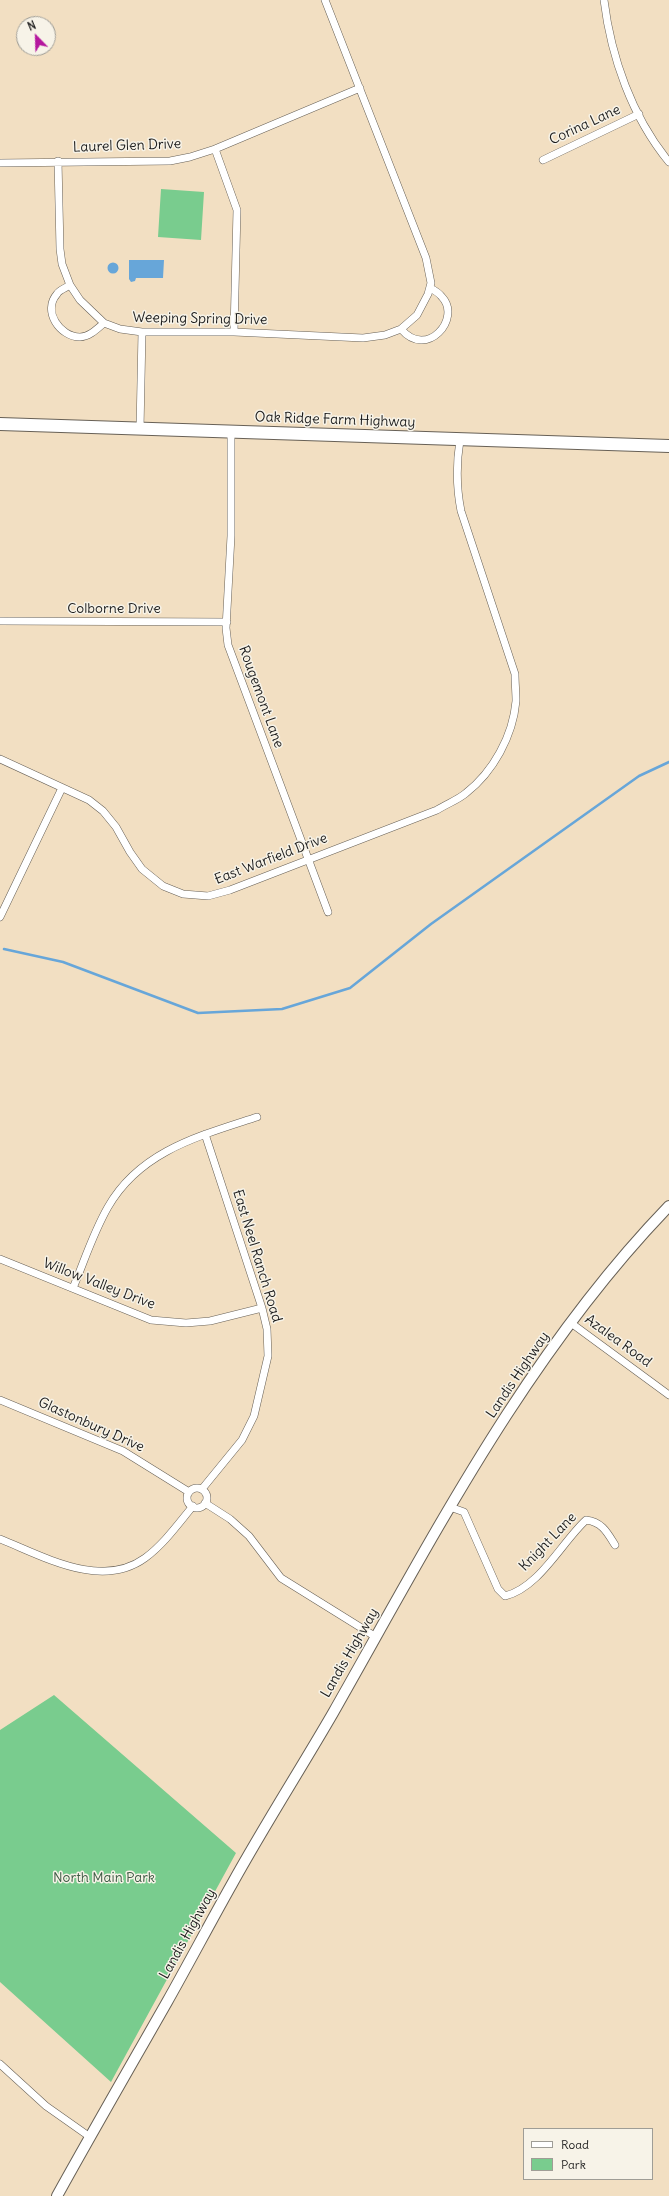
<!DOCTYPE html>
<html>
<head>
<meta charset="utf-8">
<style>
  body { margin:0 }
  #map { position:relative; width:669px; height:2196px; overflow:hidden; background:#f2dfc2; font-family:Delius,sans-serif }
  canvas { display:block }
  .legend { position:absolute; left:523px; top:2128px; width:130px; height:52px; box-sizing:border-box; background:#f7f3e8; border:1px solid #9f9d96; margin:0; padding:5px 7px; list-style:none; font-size:12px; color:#1c1c1c }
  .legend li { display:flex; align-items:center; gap:8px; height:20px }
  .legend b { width:20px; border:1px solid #9f9d96 }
  .north { position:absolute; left:16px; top:16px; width:40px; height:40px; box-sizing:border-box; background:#f7f3e8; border:1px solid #9f9d96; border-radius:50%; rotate:337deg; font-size:11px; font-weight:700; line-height:16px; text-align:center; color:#1c1c1c }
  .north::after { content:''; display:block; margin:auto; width:14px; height:18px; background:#b5179e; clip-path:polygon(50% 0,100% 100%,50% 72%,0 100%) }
</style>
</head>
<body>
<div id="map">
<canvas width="669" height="2196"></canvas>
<ul class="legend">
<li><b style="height:5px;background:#fff"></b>Road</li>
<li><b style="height:11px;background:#79cc8e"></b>Park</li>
</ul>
<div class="north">N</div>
</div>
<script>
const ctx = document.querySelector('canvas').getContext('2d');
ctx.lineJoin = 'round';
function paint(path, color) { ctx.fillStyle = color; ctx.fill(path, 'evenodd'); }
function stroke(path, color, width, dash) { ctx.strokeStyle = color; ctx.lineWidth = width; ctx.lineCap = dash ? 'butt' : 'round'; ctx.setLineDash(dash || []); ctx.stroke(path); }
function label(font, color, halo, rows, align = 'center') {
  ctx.font = font + ' Delius,sans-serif'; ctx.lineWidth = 3; ctx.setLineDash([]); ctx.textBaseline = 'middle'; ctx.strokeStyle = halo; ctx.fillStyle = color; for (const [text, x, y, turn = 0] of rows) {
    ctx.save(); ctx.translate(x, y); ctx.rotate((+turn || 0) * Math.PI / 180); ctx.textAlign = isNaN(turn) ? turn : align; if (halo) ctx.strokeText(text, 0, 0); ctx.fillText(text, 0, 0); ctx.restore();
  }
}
paint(new Path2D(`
  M 161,189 L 204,192 L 201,240 L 158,237 Z
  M 54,1695 L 236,1853 L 111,2082 L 0,1982 L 0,1730 Z`), '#79cc8e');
paint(new Path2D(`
  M 129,260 L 164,260 L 163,278 L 136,278 L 135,281 L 131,282 L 129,279 Z
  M107.5 268a5.5 5.5 0 1 1 11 0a5.5 5.5 0 1 1-11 0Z`), '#67a6d9');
stroke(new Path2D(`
  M 4,949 L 63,962 L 198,1013 L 282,1009 L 350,988 L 431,924 L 639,776 L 669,762`), '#67a6d9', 2.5);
const minor = new Path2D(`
  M 604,0 C 611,57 632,117 669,162
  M 215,149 L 237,210 L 234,332
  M 543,160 L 639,114
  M 58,161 L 60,249 L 62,264 L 70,285 L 80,300 L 104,323 L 120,329 L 142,332 L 234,332 L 363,338 L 385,335 L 401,329 L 417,315 L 428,294 L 431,283 L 426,258 L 325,0
  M 0,163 L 170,161 L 190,157 L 215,149 L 360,88
  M 70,285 C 66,288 59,290 57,294 C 42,311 60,337 80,337 C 89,337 97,329 104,323
  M 401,329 C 427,360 462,318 442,297 C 439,293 434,290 430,288
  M 140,429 L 142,332
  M 231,431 L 231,536 L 226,628 L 228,645 L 328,912
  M 0,621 L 227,622
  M 0,759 L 89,800 L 103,811 L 116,827 L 130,852 L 142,869 L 163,886 L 183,894 L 208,896 L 230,890 L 437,810 C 446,804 458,800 466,793 C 493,772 513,736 516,701 C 516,692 515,683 515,674 L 461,511 C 456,486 456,465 460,440
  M 0,917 L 62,788
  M 0,1259 L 151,1320 L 186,1323 L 210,1321 L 262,1308
  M 73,1288 C 84,1262 93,1233 108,1207 C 140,1151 199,1136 257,1117
  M 571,1323 L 669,1395
  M 0,1400 L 123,1451 L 189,1492
  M187 1498a10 10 0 1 1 20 0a10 10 0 1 1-20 0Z
  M 202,1489 L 242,1440 L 254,1416 L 268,1356 L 267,1329 L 262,1308 L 205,1134
  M 205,1503 L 230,1519 L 249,1536 L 281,1578 L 376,1637
  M 450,1507 L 464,1512 L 498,1589 L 505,1596 C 539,1588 562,1542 586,1520 C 602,1522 607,1532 615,1545
  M 0,1539 C 43,1556 101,1590 145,1558 C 164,1544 178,1524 193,1506
  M 0,2064 L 46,2106 L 90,2137`);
const secondary = new Path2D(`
  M 57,2196 C 93,2131 130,2067 167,2002 C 189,1963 210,1923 232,1884 C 264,1826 300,1770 333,1713 C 433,1537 527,1353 669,1206`);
const primary = new Path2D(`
  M 0,424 L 669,446`);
stroke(minor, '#676056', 8);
stroke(secondary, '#676056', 12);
stroke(primary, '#676056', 14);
stroke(minor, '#fff', 7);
stroke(secondary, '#fff', 10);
stroke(primary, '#fff', 12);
label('14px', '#1c1c1c', '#f7f3e8', [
  ["Corina Lane",585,125,-25],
  ["Laurel Glen Drive",127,146,-2],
  ["Weeping Spring Drive",200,319,1],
  ["Oak Ridge Farm Highway",335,420,2],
  ["Colborne Drive",114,609],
  ["Rougemont Lane",261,697,70],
  ["East Warfield Drive",271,859,-21],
  ["East Neel Ranch Road",257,1256,73],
  ["Willow Valley Drive",99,1284,21],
  ["Azalea Road",618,1341,36],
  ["Landis Highway",518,1375,-56],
  ["Glastonbury Drive",91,1425,24],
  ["Knight Lane",548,1542,-46],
  ["Landis Highway",350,1653,-60],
  ["Landis Highway",188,1934,-61]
]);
label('14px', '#3d5a44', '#f7f3e8', [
  ["North Main Park",104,1878]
]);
</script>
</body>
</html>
